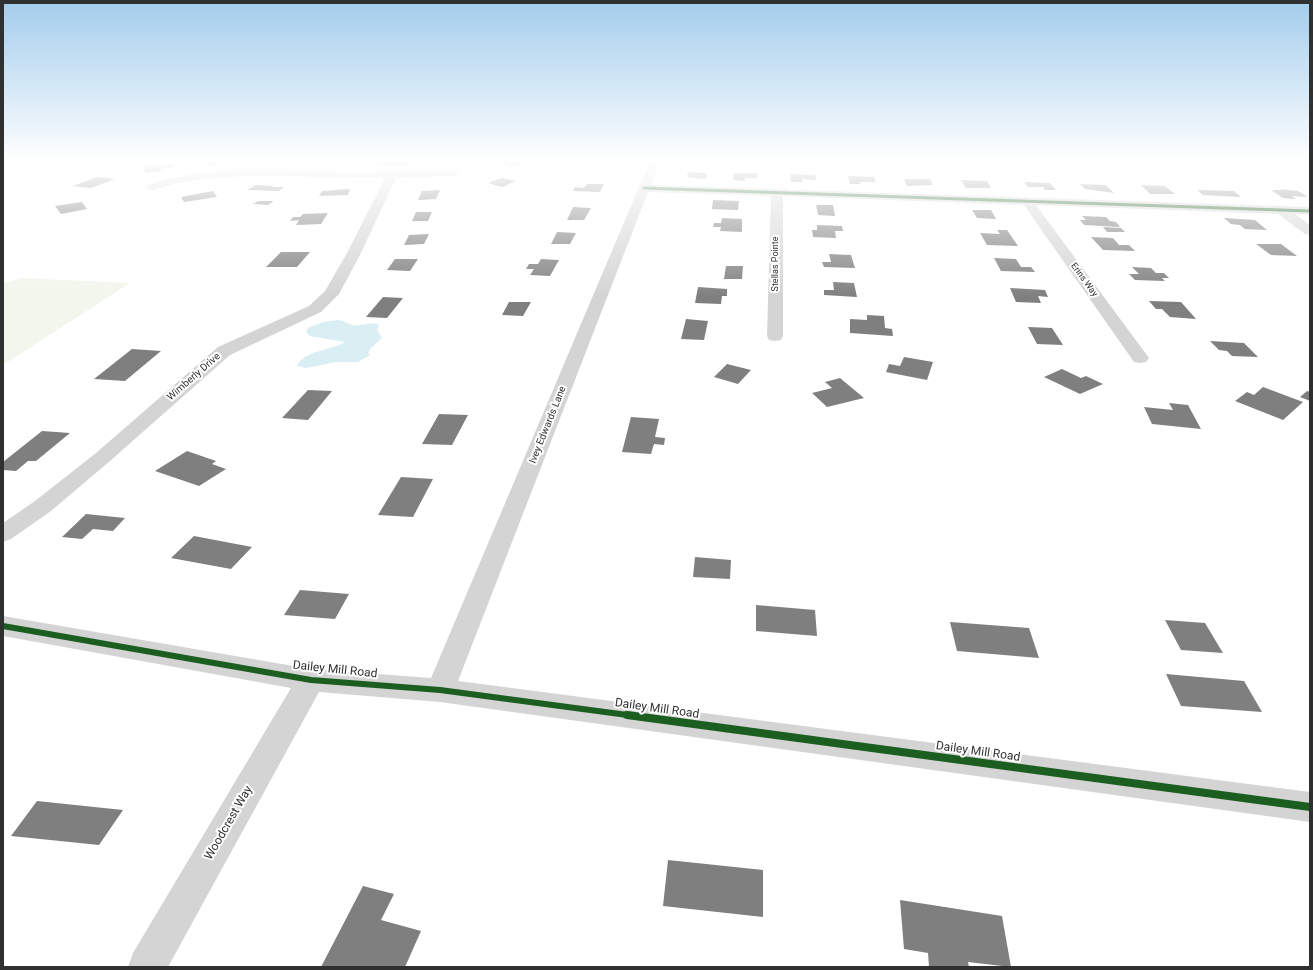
<!DOCTYPE html>
<html>
<head>
<meta charset="utf-8">
<style>
  body { margin:0 }
  #map { position:relative; width:1313px; height:970px; overflow:hidden; background:#fff; font-family:Roboto,sans-serif }
  canvas { display:block }
  .frame { position:absolute; inset:0; border:4px solid #303030; pointer-events:none }
</style>
</head>
<body>
<div id="map">
<canvas width="1313" height="970"></canvas>
<div class="frame"></div>
</div>
<script>
const ctx = document.querySelector('canvas').getContext('2d');
ctx.lineJoin = 'round';
function paint(path, color) { ctx.fillStyle = color; ctx.fill(path, 'evenodd'); }
function stroke(path, color, width, dash) { ctx.strokeStyle = color; ctx.lineWidth = width; ctx.lineCap = dash ? 'butt' : 'round'; ctx.setLineDash(dash || []); ctx.stroke(path); }
function label(font, color, halo, rows, align = 'center') {
  ctx.font = font + ' Roboto,sans-serif'; ctx.lineWidth = 4; ctx.setLineDash([]); ctx.textBaseline = 'middle'; ctx.strokeStyle = halo; ctx.fillStyle = color; for (const [text, x, y, turn = 0] of rows) {
    ctx.save(); ctx.translate(x, y); ctx.rotate((+turn || 0) * Math.PI / 180); ctx.textAlign = isNaN(turn) ? turn : align; if (halo) ctx.strokeText(text, 0, 0); ctx.fillText(text, 0, 0); ctx.restore();
  }
}
paint(new Path2D(`
  M 22,278 L 130,283 L 3,365 L 3,283 Z`), '#f3f6ec');
paint(new Path2D(`
  M 338,320 C 345,320 347,324 353,325 C 362,327 370,321 379,325 L 377,330 L 382,338 L 371,348 L 368,353 L 370,355 L 358,362 L 336,362 L 306,368 L 297,366 C 303,351 332,350 345,342 L 310,336 L 306,332 L 308,328 L 323,322 Z`), '#d9eff3');
paint(new Path2D(`
  M 207,161 L 234,161 L 233,163 L 205,165 Z
  M 322,161 L 353,161 L 350,163 L 322,162 Z
  M 382,161 L 412,161 L 409,165 L 378,165 Z
  M 496,161 L 524,161 L 528,163 L 510,167 Z
  M 158,164 L 158,166 L 174,164 L 175,167 L 160,169 L 161,171 L 145,173 L 144,166 Z
  M 688,172 L 707,173 L 706,179 L 687,177 Z
  M 734,173 L 758,173 L 757,178 L 745,178 L 745,181 L 733,180 Z
  M 790,174 L 815,175 L 816,180 L 802,179 L 802,182 L 791,182 Z
  M 848,176 L 874,177 L 876,182 L 860,182 L 861,184 L 850,184 Z
  M 97,177 L 115,179 L 91,188 L 73,186 Z
  M 502,178 L 516,181 L 502,187 L 488,183 Z
  M 904,179 L 930,179 L 933,185 L 907,186 Z
  M 961,180 L 987,181 L 991,188 L 966,188 Z
  M 1024,182 L 1050,183 L 1056,190 L 1045,190 L 1043,187 L 1028,187 Z
  M 587,184 L 604,184 L 600,192 L 573,191 L 575,187 L 584,188 Z
  M 1080,184 L 1106,185 L 1114,193 L 1085,189 Z
  M 256,185 L 274,186 L 272,187 L 284,187 L 279,191 L 247,190 Z
  M 1141,185 L 1165,186 L 1175,194 L 1150,194 Z
  M 350,189 L 348,195 L 319,196 L 322,191 Z
  M 1280,189 L 1298,191 L 1308,197 L 1292,196 L 1296,199 L 1283,198 L 1271,190 L 1282,190 Z
  M 440,190 L 436,199 L 418,200 L 422,191 Z
  M 1197,190 L 1234,191 L 1241,197 L 1203,195 Z
  M 213,191 L 217,197 L 184,202 L 181,197 Z
  M 713,200 L 739,201 L 738,210 L 712,209 Z
  M 259,201 L 274,201 L 268,205 L 253,204 Z
  M 82,202 L 87,209 L 61,214 L 55,206 Z
  M 816,205 L 833,205 L 835,216 L 818,215 Z
  M 573,207 L 591,208 L 584,220 L 567,220 Z
  M 972,210 L 991,210 L 996,219 L 977,218 Z
  M 416,212 L 432,212 L 428,221 L 412,221 Z
  M 328,213 L 321,224 L 296,225 L 299,220 L 290,221 L 293,217 L 300,217 L 303,214 Z
  M 1082,216 L 1106,217 L 1110,221 L 1116,222 L 1120,227 L 1084,225 L 1080,220 L 1086,220 Z
  M 722,218 L 742,219 L 742,232 L 720,231 L 721,227 L 713,227 L 714,223 L 721,223 Z
  M 1224,218 L 1255,220 L 1267,230 L 1245,229 L 1240,225 L 1231,224 Z
  M 817,225 L 842,226 L 843,231 L 835,231 L 836,238 L 813,237 L 812,230 L 817,230 Z
  M 1103,227 L 1121,228 L 1125,232 L 1107,232 Z
  M 997,230 L 1007,230 L 1018,246 L 987,245 L 980,233 L 1000,234 Z
  M 557,232 L 576,233 L 570,244 L 551,244 Z
  M 429,234 L 424,244 L 404,245 L 409,235 Z
  M 1091,237 L 1113,238 L 1119,245 L 1129,245 L 1135,251 L 1103,250 Z
  M 1256,244 L 1281,244 L 1297,256 L 1271,255 Z
  M 281,252 L 310,252 L 297,267 L 266,267 Z
  M 829,254 L 851,255 L 855,268 L 824,267 L 822,262 L 831,262 Z
  M 994,258 L 1016,259 L 1021,267 L 1031,267 L 1035,272 L 1001,271 Z
  M 395,259 L 418,259 L 410,271 L 387,270 Z
  M 541,259 L 559,260 L 550,276 L 530,275 L 534,269 L 526,269 L 529,264 L 538,264 Z
  M 726,266 L 743,266 L 742,279 L 724,279 Z
  M 1132,267 L 1151,268 L 1156,273 L 1164,273 L 1169,278 L 1162,278 L 1165,281 L 1135,280 L 1129,274 L 1139,274 Z
  M 833,282 L 854,283 L 857,297 L 824,295 L 824,290 L 834,290 Z
  M 698,287 L 727,289 L 727,296 L 722,296 L 721,304 L 695,303 Z
  M 1010,288 L 1045,290 L 1048,297 L 1038,296 L 1041,303 L 1016,302 Z
  M 383,297 L 403,298 L 387,318 L 366,317 Z
  M 1149,301 L 1181,302 L 1196,319 L 1170,317 L 1162,309 L 1156,309 Z
  M 509,302 L 531,302 L 523,316 L 502,315 Z
  M 867,315 L 884,316 L 885,328 L 892,329 L 893,336 L 850,333 L 850,319 L 867,320 Z
  M 686,319 L 708,321 L 704,340 L 681,339 Z
  M 1028,327 L 1052,328 L 1063,345 L 1037,344 Z
  M 1210,341 L 1244,343 L 1258,357 L 1232,356 L 1227,351 L 1219,350 Z
  M 132,349 L 161,351 L 125,381 L 94,379 Z
  M 904,357 L 933,362 L 927,380 L 886,372 L 889,364 L 900,366 Z
  M 727,364 L 751,370 L 738,384 L 714,377 Z
  M 1062,369 L 1081,378 L 1086,376 L 1103,384 L 1080,394 L 1044,377 Z
  M 840,378 L 864,398 L 827,407 L 812,393 L 832,388 L 825,382 Z
  M 1263,387 L 1303,402 L 1283,420 L 1235,401 L 1247,392 L 1254,395 Z
  M 308,390 L 332,391 L 308,420 L 282,418 Z
  M 1307,391 L 1310,392 L 1310,401 L 1300,397 Z
  M 1169,403 L 1188,405 L 1201,429 L 1152,424 L 1144,407 L 1173,410 Z
  M 439,414 L 468,415 L 452,445 L 422,444 Z
  M 631,417 L 659,419 L 655,437 L 665,438 L 664,445 L 654,444 L 651,454 L 622,452 Z
  M 42,431 L 70,433 L 36,461 L 28,461 L 16,471 L 3,470 L 3,462 Z
  M 187,451 L 216,461 L 212,464 L 226,469 L 199,486 L 155,471 Z
  M 401,477 L 433,479 L 413,517 L 378,515 Z
  M 86,514 L 125,518 L 113,531 L 93,529 L 82,539 L 62,537 Z
  M 194,536 L 252,547 L 231,569 L 171,558 Z
  M 695,557 L 731,560 L 730,579 L 693,577 Z
  M 300,590 L 349,594 L 335,619 L 284,615 Z
  M 756,605 L 815,610 L 817,636 L 756,631 Z
  M 1165,620 L 1205,623 L 1223,653 L 1181,650 Z
  M 950,622 L 1029,628 L 1039,658 L 957,651 Z
  M 1166,674 L 1244,681 L 1262,712 L 1181,706 Z
  M 37,801 L 123,810 L 99,845 L 11,836 Z
  M 668,860 L 763,870 L 763,917 L 663,906 Z
  M 363,886 L 394,894 L 381,920 L 421,931 L 405,967 L 321,967 Z
  M 900,900 L 1002,916 L 1011,967 L 968,962 L 969,967 L 929,967 L 928,953 L 904,949 Z`), '#7f7f7f');
paint(new Path2D(`
  M 650,161 L 660,161 L 651,185 L 1310,207 L 1310,215 L 1295,214 L 1310,225 L 1310,235 L 1305,234 L 1278,214 L 1036,205 L 1149,358 L 1146,362 L 1140,363 L 1134,362 L 1024,205 L 783,196 L 783,336 L 781,340 L 775,341 L 769,340 L 767,336 L 771,196 L 648,192 L 458,681 L 1310,792 L 1310,822 L 440,702 L 319,692 L 168,967 L 128,967 L 133,953 L 291,688 L 3,636 L 3,616 L 311,669 L 431,678 Z
  M 266,169 L 350,172 L 454,170 L 460,173 L 454,176 L 396,178 L 361,253 L 339,294 L 321,312 L 230,355 L 110,461 L 51,511 L 11,539 L 3,542 L 3,523 L 35,501 L 96,453 L 218,347 L 309,306 L 325,291 L 347,253 L 385,178 L 266,176 L 220,177 L 177,183 L 153,190 L 149,189 L 147,187 L 149,185 C 188,172 225,169 266,169 Z`), '#d4d4d4');
stroke(new Path2D(`
  M 644,188 L 1310,211`), '#1b5e20', 3);
stroke(new Path2D(`
  M 3,626 L 311,680 L 440,690 L 635,716`), '#1b5e20', 6);
stroke(new Path2D(`
  M 627,715 L 1310,807`), '#1b5e20', 8);
const sky = ctx.createLinearGradient(0, 0, 0, 297);
sky.addColorStop(0, '#a2ccec');
sky.addColorStop(0.54, '#fff');
sky.addColorStop(1, '#ffffff00');
ctx.fillStyle = sky;
ctx.fillRect(0, 0, 1313, 297);
label('9px', '#303030', '#fff', [
  ["Stellas Pointe",776,264,-90],
  ["Erins Way",1084,280,54]
]);
label('10px', '#303030', '#fff', [
  ["Wimberly Drive",194,377,-41],
  ["Ivey Edwards Lane",548,425,-68]
]);
label('12px', '#303030', '#fff', [
  ["Dailey Mill Road",335,670,6],
  ["Dailey Mill Road",657,709,8],
  ["Dailey Mill Road",978,752,8],
  ["Woodcrest Way",229,823,-60]
]);
</script>
</body>
</html>
